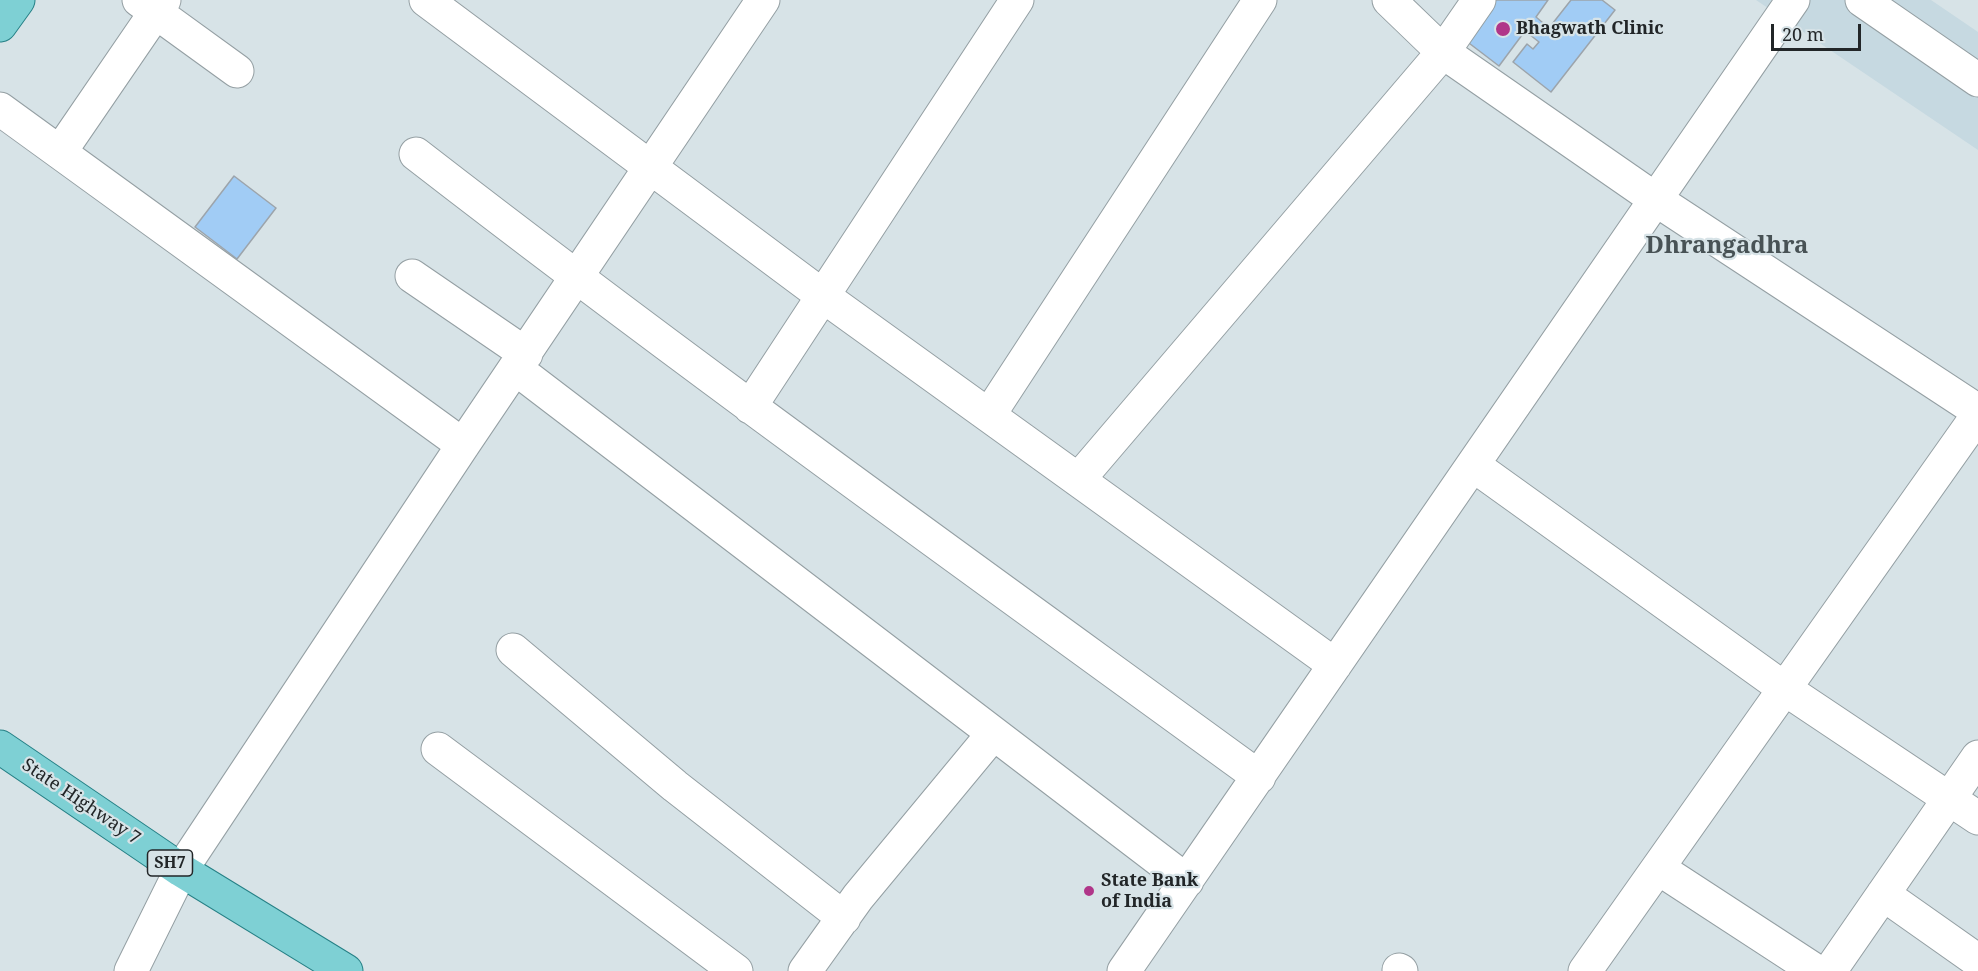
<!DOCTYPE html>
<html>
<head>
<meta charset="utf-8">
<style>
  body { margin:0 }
  #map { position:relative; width:1978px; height:971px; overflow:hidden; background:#d7e3e7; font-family:"Noto Serif",serif }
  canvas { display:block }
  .scale { position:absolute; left:1771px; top:24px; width:90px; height:27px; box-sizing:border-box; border:3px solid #222628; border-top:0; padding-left:8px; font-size:18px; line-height:21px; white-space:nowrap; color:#222628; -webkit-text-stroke:4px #d7e3e7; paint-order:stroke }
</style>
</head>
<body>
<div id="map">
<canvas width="1978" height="971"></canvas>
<div class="scale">20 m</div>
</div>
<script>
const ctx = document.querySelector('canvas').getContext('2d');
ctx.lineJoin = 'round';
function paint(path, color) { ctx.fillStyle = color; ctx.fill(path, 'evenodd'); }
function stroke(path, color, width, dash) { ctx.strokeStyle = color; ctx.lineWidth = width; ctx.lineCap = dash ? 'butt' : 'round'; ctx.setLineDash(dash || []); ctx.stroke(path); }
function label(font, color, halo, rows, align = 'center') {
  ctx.font = font + ' "Noto Serif",serif'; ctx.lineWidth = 4.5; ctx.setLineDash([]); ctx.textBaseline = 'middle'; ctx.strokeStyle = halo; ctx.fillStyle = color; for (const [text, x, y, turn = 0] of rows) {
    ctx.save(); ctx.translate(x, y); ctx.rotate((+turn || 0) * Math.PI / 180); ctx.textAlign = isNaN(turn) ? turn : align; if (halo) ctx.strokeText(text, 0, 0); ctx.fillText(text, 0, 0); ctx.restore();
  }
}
paint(new Path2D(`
  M 1756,0 L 1931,0 L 1978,32 L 1978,150 Z`), '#c6d9e1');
const building = new Path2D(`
  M 1488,0 L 1548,0 L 1536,17 L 1549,28 L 1571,0 L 1602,0 L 1615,10 L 1551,92 L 1513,62 L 1527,44 L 1533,49 L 1539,42 L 1525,31 L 1499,66 L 1461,37 Z
  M 234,176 L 276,208 L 237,259 L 195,227 Z`);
paint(building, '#a1ccf5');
stroke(building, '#9ca4ab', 1.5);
const minor = new Path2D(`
  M 139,0 L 237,71
  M 426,0 L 823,296 L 1335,665
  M 1389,0 L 1443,52 L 1655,199 L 1978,411
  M 1862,0 L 1978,80
  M 0,109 L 463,445
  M 60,152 L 164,0
  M 416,154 C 692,368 976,571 1259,777
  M 412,276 L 526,354
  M 515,368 L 1187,881
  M 750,407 L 1017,0
  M 989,415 L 1260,0
  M 1473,465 L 1785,689 L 1978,818
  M 1078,480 L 1443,52 L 1479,0
  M 513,650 L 675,786 L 844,918
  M 438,749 L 736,971
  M 1658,868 L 1816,971
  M 1883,894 L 1978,961
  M 1399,970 L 1401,971
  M 131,971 L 181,870 L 463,445 L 763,0
  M 805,971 L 858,897 L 993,734
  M 1124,971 L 1793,0
  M 1585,971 L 1978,415
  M 1830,971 L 1978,757`);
const major = new Path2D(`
  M 0,25 L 18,0
  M 0,747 L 181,870 L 346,971`);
stroke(minor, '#949fa3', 35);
stroke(major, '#268086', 35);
stroke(minor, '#fff', 33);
stroke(major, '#7ed0d4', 33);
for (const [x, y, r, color] of [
  [1503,29,8,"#b03689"],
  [1089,891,6,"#b03689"]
]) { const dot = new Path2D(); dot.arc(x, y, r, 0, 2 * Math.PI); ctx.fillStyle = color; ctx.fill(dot); stroke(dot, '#d7e3e7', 2); }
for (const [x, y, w] of [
  [170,863,45]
]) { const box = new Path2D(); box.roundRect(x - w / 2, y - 13, w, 26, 4.5); ctx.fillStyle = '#d7e3e7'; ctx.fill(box); stroke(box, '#222628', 1.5); }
label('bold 16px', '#222628', null, [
  ["SH7",170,863]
]);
label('bold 18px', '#222628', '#d7e3e7', [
  ["Bhagwath Clinic",1516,29],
  ["State Bank",1101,881],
  ["of India",1101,902]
], 'left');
label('18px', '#222628', '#d7e3e7', [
  ["State Highway 7",81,802,34]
]);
label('bold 24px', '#485255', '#d7e3e7', [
  ["Dhrangadhra",1727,246]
]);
</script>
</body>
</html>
